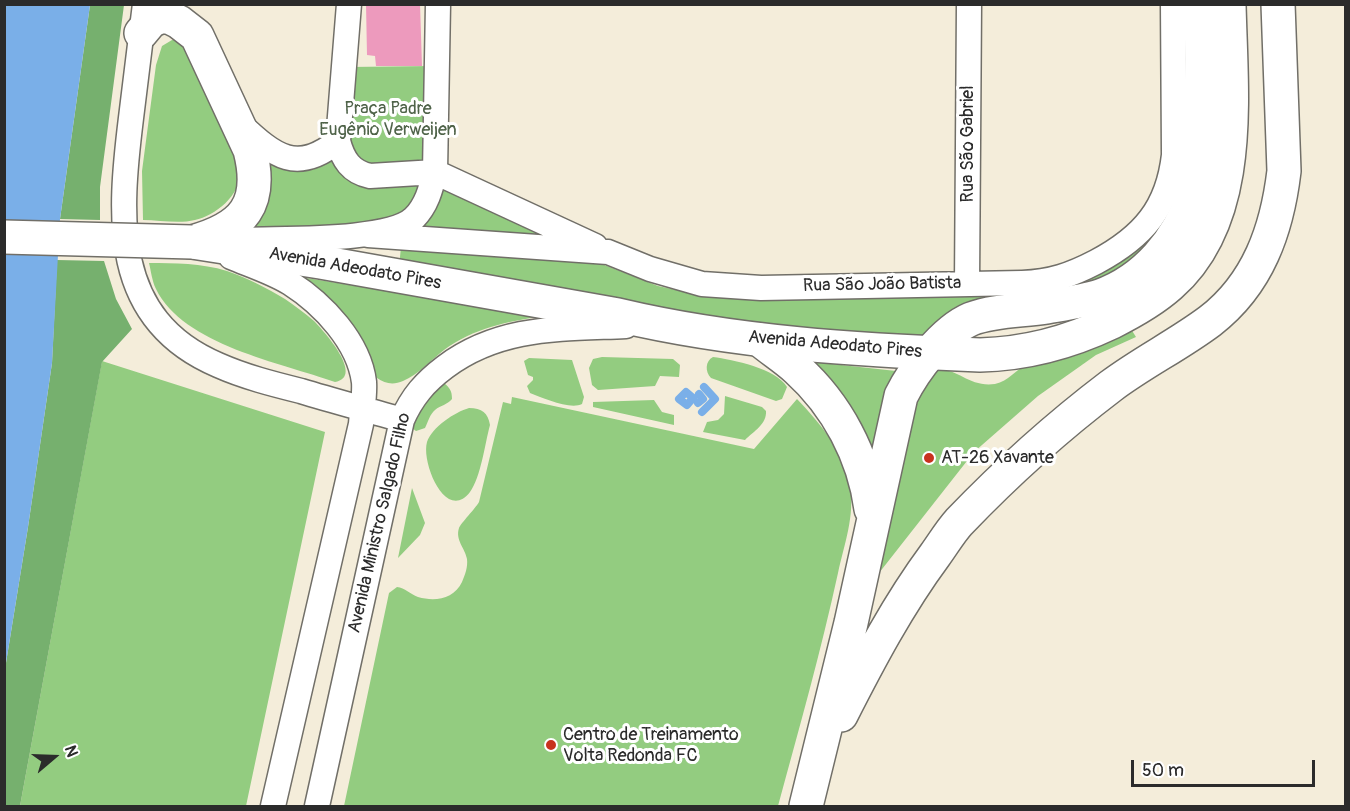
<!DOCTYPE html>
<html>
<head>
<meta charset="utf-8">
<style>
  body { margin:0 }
  #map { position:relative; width:1350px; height:811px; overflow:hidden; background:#f4edda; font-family:Pangolin,sans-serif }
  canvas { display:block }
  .frame { position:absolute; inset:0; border:6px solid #2b2b2b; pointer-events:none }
  .north { position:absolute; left:24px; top:727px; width:60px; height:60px; -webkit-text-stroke:4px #fff; paint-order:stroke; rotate:71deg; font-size:16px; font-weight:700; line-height:24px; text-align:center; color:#2b2b2b }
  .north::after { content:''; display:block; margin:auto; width:21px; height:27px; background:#2b2b2b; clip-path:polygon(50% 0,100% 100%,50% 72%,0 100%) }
  .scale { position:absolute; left:1131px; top:760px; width:184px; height:27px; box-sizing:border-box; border:3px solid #2b2b2b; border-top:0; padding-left:8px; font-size:18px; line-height:21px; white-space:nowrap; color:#2b2b2b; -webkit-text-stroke:4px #fff; paint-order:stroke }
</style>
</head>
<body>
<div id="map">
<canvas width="1350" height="811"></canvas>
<div class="frame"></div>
<div class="north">N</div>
<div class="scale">50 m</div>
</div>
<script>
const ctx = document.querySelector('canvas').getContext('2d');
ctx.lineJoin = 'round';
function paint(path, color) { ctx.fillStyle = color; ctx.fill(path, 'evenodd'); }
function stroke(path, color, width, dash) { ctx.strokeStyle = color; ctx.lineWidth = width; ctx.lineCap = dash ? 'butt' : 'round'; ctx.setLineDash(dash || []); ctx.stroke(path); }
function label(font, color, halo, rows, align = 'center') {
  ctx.font = font + ' Pangolin,sans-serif'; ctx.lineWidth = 6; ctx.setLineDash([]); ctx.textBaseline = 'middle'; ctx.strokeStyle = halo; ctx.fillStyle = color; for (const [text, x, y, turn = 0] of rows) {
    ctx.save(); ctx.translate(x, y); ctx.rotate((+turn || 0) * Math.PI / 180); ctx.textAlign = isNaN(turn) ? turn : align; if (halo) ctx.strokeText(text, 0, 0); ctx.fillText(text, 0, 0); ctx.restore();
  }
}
paint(new Path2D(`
  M 172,40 L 176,40 L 186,46 L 238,159 C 238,163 240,168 240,172 C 241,195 215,216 195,220 C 179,224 159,220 143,220 L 142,171 L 156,65 L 162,46 Z
  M 433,66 L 431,161 L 371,173 L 348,157 L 349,67 Z
  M 336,155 L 344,175 L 355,184 L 419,184 L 417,194 L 405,210 L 392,218 L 370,224 L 245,230 L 266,156 C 296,174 306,179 336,155 Z
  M 441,182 L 574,244 L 406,234 Z
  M 1166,212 L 1176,218 L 1119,277 L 947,315 L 930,330 L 915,349 L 399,267 L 401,247 L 589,259 L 658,286 L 699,295 L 1094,275 C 1130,260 1146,246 1166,212 Z
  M 149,263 C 175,263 201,263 227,271 C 247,278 267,288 285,299 C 295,306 305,313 314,321 C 324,331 365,377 335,382 C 282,363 183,345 156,289 C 152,281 151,271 149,263 Z
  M 300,277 L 543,316 C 506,322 474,328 444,350 C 431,360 418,375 403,381 C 394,385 385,384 377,378 Z
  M 1131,329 L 1136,337 L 1096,355 L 1038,396 L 974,452 L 879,573 L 911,419 L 920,389 L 935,370 C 956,366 969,388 995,384 C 1009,381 1015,370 1026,365 C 1058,350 1098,340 1131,329 Z
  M 602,357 L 673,359 L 680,365 L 679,377 L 660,376 L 655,386 L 598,390 L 592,385 L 589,368 L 593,359 Z
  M 713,357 C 733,360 776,368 787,387 L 782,399 L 776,401 L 711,378 C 705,372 705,361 713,357 Z
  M 529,358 L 572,360 L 584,397 L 582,404 C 570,410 543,398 530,393 L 527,386 L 533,380 L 533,377 L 528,375 L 524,361 Z
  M 796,360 L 896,371 L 871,465 Z
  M 102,361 L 325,432 L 246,806 L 20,806 Z
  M 437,383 L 444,383 C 450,388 452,391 452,399 C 447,405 441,405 435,410 C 430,414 428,422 425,428 L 416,431 L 412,428 L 416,409 Z
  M 725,396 L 762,407 L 766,411 C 767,424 754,431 745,440 L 703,432 L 707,422 L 718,420 L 724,414 Z
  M 512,397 L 754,449 L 797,399 C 821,424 844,452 850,487 C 855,516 844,545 838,573 C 821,651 799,729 778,806 L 344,806 L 389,593 L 397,587 C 405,588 410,594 418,597 C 435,602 454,599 462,582 C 465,575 468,567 467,559 C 465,548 455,540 459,528 C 461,523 475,509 479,502 L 503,402 L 511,404 Z
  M 654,400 L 662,412 L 674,415 L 674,425 L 593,407 L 593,402 Z
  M 469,408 C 482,408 488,413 490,425 C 485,443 481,477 470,492 C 446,523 421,463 427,442 C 432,427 455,412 469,408 Z
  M 412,488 L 425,523 L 420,535 L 398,558 Z`), '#93cc80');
paint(new Path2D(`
  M 90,5 L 124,5 L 100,187 L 100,220 L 60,219 Z
  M 57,260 L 104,261 L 116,299 L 132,329 L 102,362 L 20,806 L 5,806 L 5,669 L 28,527 L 52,363 Z`), '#76b06e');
paint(new Path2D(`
  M 5,5 L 90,5 L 60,219 L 52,363 L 28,527 L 5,669 Z`), '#7aafe8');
stroke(new Path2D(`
  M 686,392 L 693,398 L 687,405 L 679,399 Z
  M 698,403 L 703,399 L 699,394
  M 702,412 L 715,399 L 704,387`), '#7aafe8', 8);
paint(new Path2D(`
  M 366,4 L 420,4 L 422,66 L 376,66 L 375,56 L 367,55 Z`), '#ed9abd');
const street = new Path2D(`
  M 145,4 C 140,42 136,80 131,118 C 119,216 110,319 218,365 C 245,377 273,384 301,391 C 334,401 368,410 402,420
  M 349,4 L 338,141 C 343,160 351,172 370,176 L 435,172 L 595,246
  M 240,124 C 275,157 297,174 338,141
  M 368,235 L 608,252 L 650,269 L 702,284 L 761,288 L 1022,283 C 1051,282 1071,275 1096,262 C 1143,237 1168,208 1174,155 L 1173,4
  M 245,240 C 282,238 389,242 414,218 C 427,205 431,188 435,172 L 438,4
  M 231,257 C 250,265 272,272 290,283 C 323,304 359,342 364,382 C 365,396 362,410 361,424 L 273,806
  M 967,284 L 969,4
  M 317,806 L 402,420 C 412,397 425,382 445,367 C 500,326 560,329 626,326`);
const primary = new Path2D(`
  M 141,33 L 151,21 L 160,17 L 169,17 L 179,22 L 197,36 L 250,150 C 264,205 243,228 192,242
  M 192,242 L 320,262 L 618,315 C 736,343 859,350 980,355 C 1026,354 1070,342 1112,322 C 1132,312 1152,301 1170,285 C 1246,218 1231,96 1229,4`);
const highway = new Path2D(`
  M 760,340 C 772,350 785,358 797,369 C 837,405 864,456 871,509
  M 841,715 C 869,660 898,605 935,555 C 943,544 950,532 959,522 C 1006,473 1057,427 1111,386 C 1143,362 1178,345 1210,321 C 1258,284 1277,230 1284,171 L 1278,4
  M 806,806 L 851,623 L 901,396 C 914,370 943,331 971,319 C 995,310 1022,311 1047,307 C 1064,304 1084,301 1100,296 C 1145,280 1179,240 1193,195 C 1199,177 1198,156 1200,137 C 1202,92 1202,49 1201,4`);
stroke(street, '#716f68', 27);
stroke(primary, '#716f68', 36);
stroke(highway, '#716f68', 36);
stroke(street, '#fff', 24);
stroke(primary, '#fff', 33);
stroke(highway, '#fff', 33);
const primaryBridge = new Path2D(`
  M 4,237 L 192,242`);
stroke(primaryBridge, '#716f68', 36, []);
stroke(primaryBridge, '#fff', 33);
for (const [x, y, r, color] of [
  [929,458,6,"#c8321e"],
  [551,745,6,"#c8321e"]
]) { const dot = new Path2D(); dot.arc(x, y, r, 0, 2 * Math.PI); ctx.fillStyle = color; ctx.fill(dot); stroke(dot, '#fff', 2); }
label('18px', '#4f6349', '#fff', [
  ["Praça Padre",388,109],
  ["Eugênio Verweijen",388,130]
]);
label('18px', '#2b2b2b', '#fff', [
  ["Rua São Gabriel",968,144,-90],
  ["Avenida Adeodato Pires",355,269,10],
  ["Rua São João Batista",882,285,-1],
  ["Avenida Adeodato Pires",835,345,5],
  ["Avenida Ministro Salgado Filho",380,523,-77]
]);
label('18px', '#2b2b2b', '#fff', [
  ["AT-26 Xavante",941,458],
  ["Centro de Treinamento",563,735],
  ["Volta Redonda FC",563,756]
], 'left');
</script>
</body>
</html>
